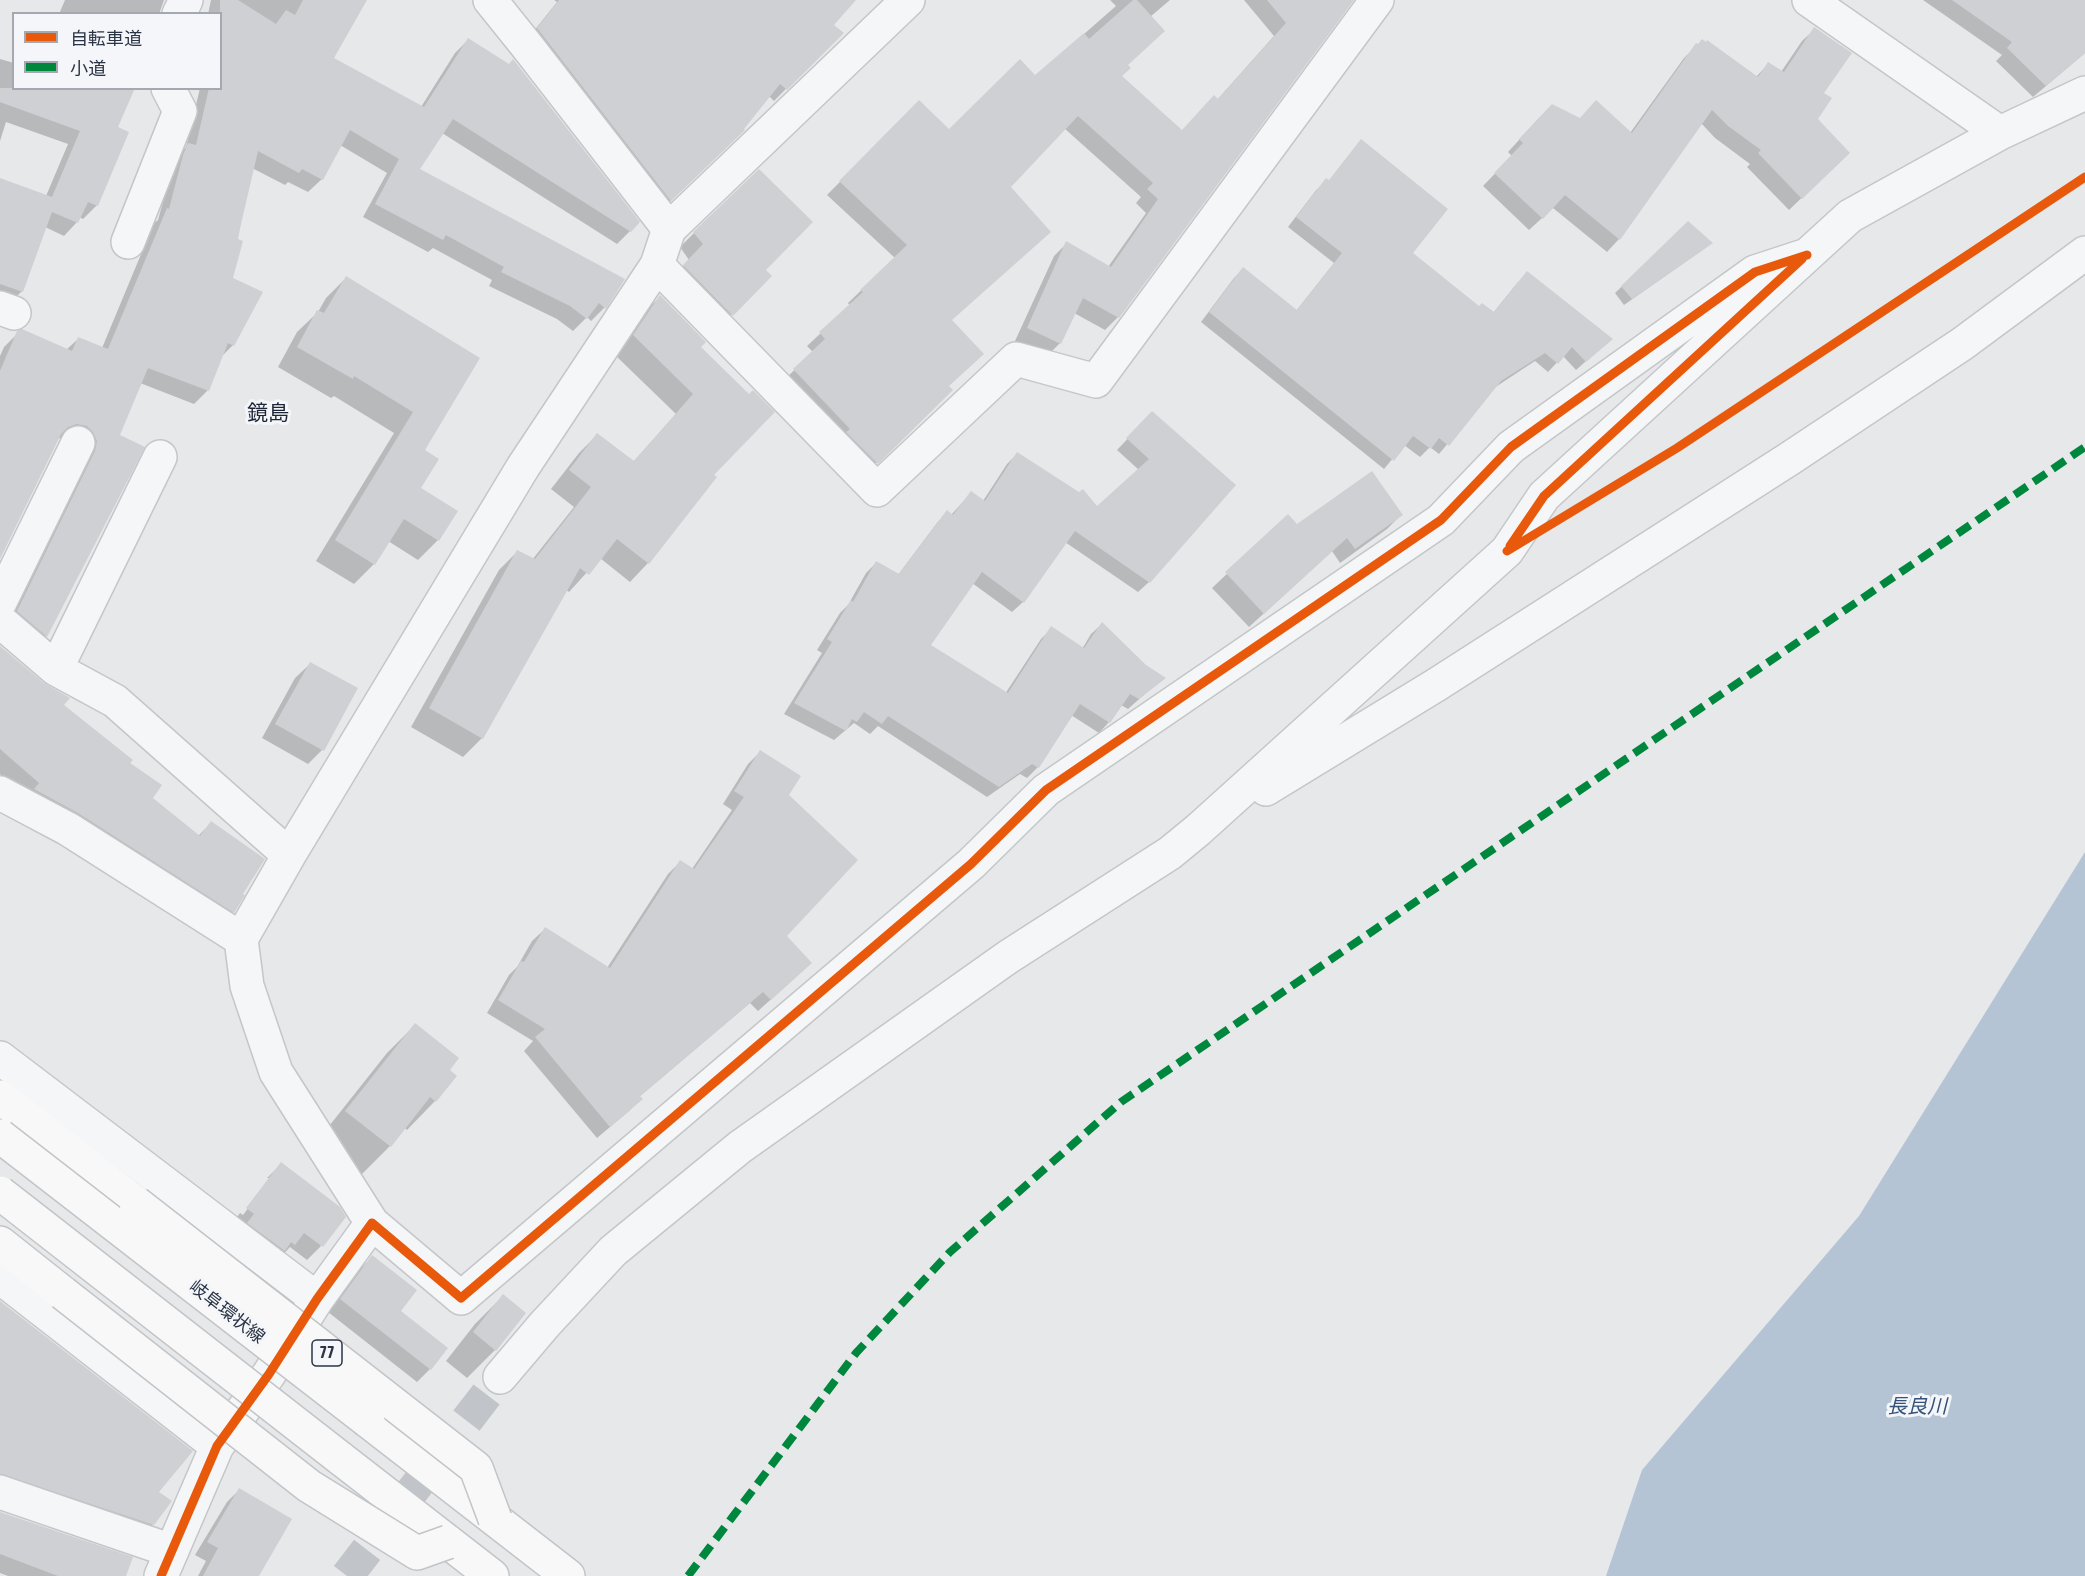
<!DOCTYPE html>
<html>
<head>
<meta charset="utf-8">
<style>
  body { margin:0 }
  #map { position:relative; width:2085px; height:1576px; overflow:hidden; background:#e6e8ea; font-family:"Asap Condensed","Noto Sans JP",sans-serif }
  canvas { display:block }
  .legend { position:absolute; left:12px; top:12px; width:210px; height:78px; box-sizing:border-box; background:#f4f6f9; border:2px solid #a4a8b1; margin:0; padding:8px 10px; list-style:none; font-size:18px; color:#2b3445 }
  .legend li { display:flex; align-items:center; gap:12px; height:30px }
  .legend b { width:30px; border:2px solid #a4a8b1 }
</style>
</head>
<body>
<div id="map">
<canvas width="2085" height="1576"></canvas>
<ul class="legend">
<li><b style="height:8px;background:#e8590c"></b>自転車道</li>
<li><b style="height:8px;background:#00873e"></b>小道</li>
</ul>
</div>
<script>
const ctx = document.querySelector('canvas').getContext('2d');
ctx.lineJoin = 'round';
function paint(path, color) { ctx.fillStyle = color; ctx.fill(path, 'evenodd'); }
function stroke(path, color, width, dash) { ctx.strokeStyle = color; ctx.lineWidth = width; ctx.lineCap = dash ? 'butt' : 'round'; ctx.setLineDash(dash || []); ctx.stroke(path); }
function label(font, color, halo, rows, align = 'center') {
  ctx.font = font + ' "Asap Condensed","Noto Sans JP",sans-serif'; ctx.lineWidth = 6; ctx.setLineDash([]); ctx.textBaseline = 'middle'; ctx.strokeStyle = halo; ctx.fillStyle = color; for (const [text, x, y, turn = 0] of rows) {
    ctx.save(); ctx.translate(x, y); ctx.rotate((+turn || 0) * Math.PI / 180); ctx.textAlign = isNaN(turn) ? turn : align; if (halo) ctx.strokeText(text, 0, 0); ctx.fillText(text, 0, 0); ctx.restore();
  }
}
paint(new Path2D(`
  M 2085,852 L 2085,1576 L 1606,1576 L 1642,1470 L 1859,1216 Z`), '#b4c4d5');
paint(new Path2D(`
  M 65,0 L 164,0 L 159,14 L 59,14 Z
  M 211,0 L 333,0 L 279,79 L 421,107 L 455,53 L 468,40 L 630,231 L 617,244 L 442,133 L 418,170 L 623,280 L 604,308 L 591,321 L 587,317 L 573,331 L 557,319 L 489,286 L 492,280 L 433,248 L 428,252 L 363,217 L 387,173 L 340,145 L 322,179 L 308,192 L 288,182 L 285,185 L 252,168 L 239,224 L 231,279 L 233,345 L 220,358 L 208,390 L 194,404 L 140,383 L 118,435 L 46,636 L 33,649 L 4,624 L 72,439 L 62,437 L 58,439 L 0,556 L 0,356 L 4,347 L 18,333 L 66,350 L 78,339 L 102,348 L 154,223 L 158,220 L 175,158 L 186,147 L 200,88 L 220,88 L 220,14 L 208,14 Z
  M 554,0 L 854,0 L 832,25 L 841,33 L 774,101 L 769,96 L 731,142 L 659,212 L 526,41 L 557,2 Z
  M 1110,0 L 1170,0 L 1150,17 L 1120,76 L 1182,132 L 1217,100 L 1274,36 L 1244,0 L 1352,0 L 1118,317 L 1105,330 L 1074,313 L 1060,343 L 1047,356 L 1015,341 L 1054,256 L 1067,243 L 1108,267 L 1146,213 L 1136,203 L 1141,197 L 1064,128 L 1009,187 L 951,321 L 948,387 L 951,390 L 864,475 L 781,383 L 813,352 L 807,346 L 850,306 L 848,303 L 895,258 L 827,195 L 919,102 L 949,131 L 1035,77 L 1116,6 Z
  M 1923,0 L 2085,0 L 2085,53 L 2033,97 L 1996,61 L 2002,55 Z
  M 1815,29 L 1822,93 L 1816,120 L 1836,165 L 1789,210 L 1747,167 L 1750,164 L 1715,138 L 1701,123 L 1619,239 L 1607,252 L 1553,208 L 1529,230 L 1483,186 L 1512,156 L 1508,152 L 1539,118 L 1580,119 L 1630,133 L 1684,58 L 1697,45 L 1756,77 L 1768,64 L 1781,72 L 1802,41 Z
  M 0,59 L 14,63 L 14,88 L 116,128 L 97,205 L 83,219 L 79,217 L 77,222 L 64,236 L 45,227 L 22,291 L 8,305 L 0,302 L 0,179 L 46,196 L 68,144 L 6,122 L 0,141 Z
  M 1317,189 L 1411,253 L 1479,308 L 1493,313 L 1518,282 L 1601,348 L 1576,370 L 1563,356 L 1548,372 L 1535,361 L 1494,388 L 1439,454 L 1430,447 L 1420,457 L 1404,445 L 1384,469 L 1201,322 L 1234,278 L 1243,269 L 1296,311 L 1334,263 L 1288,227 Z
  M 1688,223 L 1711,243 L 1704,249 L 1624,305 L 1615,293 Z
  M 694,233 L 764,270 L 770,276 L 717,329 L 670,280 L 689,260 L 680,247 Z
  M 346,278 L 478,359 L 423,450 L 419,488 L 438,540 L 418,560 L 388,541 L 374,564 L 354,584 L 316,561 L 394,433 L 334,396 L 331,398 L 278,367 L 297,332 L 318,312 L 326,298 Z
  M 660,297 L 699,347 L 712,475 L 648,563 L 630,582 L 600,558 L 569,592 L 566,590 L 482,738 L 463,757 L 411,727 L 499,570 L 518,551 L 532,560 L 574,507 L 551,489 L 579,453 L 597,435 L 633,462 L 676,414 L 615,355 L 641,315 Z
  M 1152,413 L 1149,582 L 1138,592 L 1065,542 L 1023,602 L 1012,612 L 972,583 L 929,646 L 1005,694 L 1041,639 L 1052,628 L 1082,649 L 1091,634 L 1102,624 L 1145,666 L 1163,678 L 1128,709 L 1121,705 L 1109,722 L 1099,733 L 1071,715 L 1038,767 L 1027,778 L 1020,774 L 987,797 L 878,726 L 870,734 L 854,723 L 834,740 L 784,714 L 822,653 L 817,650 L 840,613 L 848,605 L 866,573 L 876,563 L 898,575 L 937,523 L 947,512 L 951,515 L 971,493 L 983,501 L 1007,464 L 1017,454 L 1097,509 L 1139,470 L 1117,450 Z
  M 1401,515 L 1387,529 L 1340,563 L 1332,551 L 1249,627 L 1212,588 L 1288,516 L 1297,526 Z
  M 0,648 L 128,764 L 150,798 L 198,836 L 211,823 L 241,894 L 233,912 L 220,925 L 27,797 L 0,774 Z
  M 310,664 L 322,750 L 308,764 L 262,738 L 295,678 Z
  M 760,752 L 787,795 L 785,936 L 798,975 L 758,1011 L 750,1003 L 639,1097 L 641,1099 L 629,1111 L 597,1138 L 524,1051 L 533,1041 L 487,1013 L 509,975 L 517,967 L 532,941 L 545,929 L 607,968 L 668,874 L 680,862 L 692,869 L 732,810 L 723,804 L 748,764 Z
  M 415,1025 L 448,1070 L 455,1076 L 435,1101 L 407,1130 L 404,1127 L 390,1146 L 362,1174 L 318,1140 L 387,1053 Z
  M 281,1164 L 321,1246 L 307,1260 L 290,1247 L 280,1258 L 233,1223 L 240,1213 L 243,1215 L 271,1178 L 267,1178 Z
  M 372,1257 L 430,1369 L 417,1382 L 328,1312 L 359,1270 Z
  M 503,1296 L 524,1313 L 495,1350 L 467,1378 L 446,1361 L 475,1324 Z
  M 0,1303 L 157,1492 L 153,1524 L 139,1538 L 0,1490 Z
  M 240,1489 L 257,1576 L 198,1576 L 206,1561 L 195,1555 L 227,1502 Z
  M 0,1513 L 124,1576 L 8,1576 L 0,1573 Z`), '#0003');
paint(new Path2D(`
  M 220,0 L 238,0 L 276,24 L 286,10 L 295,15 L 303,0 L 367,0 L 334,58 L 424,107 L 468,38 L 509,64 L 513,59 L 640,222 L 631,232 L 453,119 L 420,169 L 625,279 L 606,309 L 599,303 L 587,319 L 570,306 L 501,272 L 504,267 L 446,235 L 443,240 L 375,204 L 399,159 L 350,130 L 323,180 L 302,169 L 299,173 L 258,151 L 241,224 L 238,239 L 243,241 L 233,278 L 263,292 L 234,346 L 228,343 L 209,391 L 148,368 L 120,435 L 145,447 L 47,637 L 17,611 L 95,451 L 97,441 L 93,432 L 87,426 L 77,424 L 68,427 L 61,434 L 0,559 L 0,371 L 17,331 L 22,329 L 72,351 L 78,337 L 108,349 L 167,208 L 169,209 L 183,155 L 188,143 L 196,145 L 209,88 L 220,88 Z
  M 559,0 L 856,0 L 834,25 L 844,33 L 787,90 L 780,84 L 744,129 L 745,130 L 671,201 L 537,28 Z
  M 1133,0 L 1137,0 L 1165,31 L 1128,65 L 1131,68 L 1122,76 L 1182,130 L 1214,95 L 1218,99 L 1286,23 L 1267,0 L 1354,0 L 1119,318 L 1083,298 L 1061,344 L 1027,328 L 1066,241 L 1111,267 L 1158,199 L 1147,189 L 1153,183 L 1078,116 L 1011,187 L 1051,232 L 952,320 L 984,354 L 949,386 L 953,390 L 878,464 L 846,432 L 850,429 L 793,369 L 825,339 L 819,332 L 863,292 L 860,290 L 907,245 L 839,181 L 919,100 L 949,129 L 1020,59 L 1035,75 L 1084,33 L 1089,39 Z
  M 1952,0 L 2085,0 L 2085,53 L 2046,86 L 2007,48 L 2012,42 Z
  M 1814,27 L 1852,53 L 1824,93 L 1832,98 L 1818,119 L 1850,153 L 1802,199 L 1758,153 L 1761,150 L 1728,126 L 1712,110 L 1620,240 L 1565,195 L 1543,219 L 1494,173 L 1523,143 L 1519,139 L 1552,104 L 1580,118 L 1596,100 L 1632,133 L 1696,43 L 1698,44 L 1702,39 L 1706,42 L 1707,40 L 1758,77 L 1768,62 L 1784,72 Z
  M 0,88 L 135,88 L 118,127 L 129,132 L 98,206 L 88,202 L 78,223 L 52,212 L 23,292 L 0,284 L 0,178 L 52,197 L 80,131 L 0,102 Z
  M 1361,139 L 1448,209 L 1413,253 L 1479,306 L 1482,303 L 1494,312 L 1527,271 L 1613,339 L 1586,362 L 1572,347 L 1558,364 L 1545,353 L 1501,381 L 1449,446 L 1439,438 L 1431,449 L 1413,436 L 1394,461 L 1209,312 L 1243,267 L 1297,310 L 1342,253 L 1296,217 L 1326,178 L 1329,180 Z
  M 759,169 L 813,222 L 766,270 L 772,276 L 733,316 L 683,265 L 703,244 L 693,232 Z
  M 1688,221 L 1713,243 L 1632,299 L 1621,286 Z
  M 346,276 L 480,358 L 425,450 L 439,459 L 421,488 L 458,511 L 439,541 L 404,519 L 375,565 L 335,540 L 413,412 L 354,376 L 353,379 L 297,347 L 317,310 L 324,313 Z
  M 660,295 L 706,342 L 701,347 L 749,394 L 753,390 L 775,412 L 714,475 L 717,477 L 649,564 L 617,539 L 589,575 L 580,568 L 483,739 L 429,708 L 517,550 L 535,559 L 591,487 L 569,470 L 597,433 L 634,461 L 693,394 L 633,335 Z
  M 1152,411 L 1236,485 L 1150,583 L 1075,531 L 1024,603 L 982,572 L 931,645 L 1008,693 L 1051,626 L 1084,648 L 1102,622 L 1146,665 L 1166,678 L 1139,699 L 1130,694 L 1110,723 L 1080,704 L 1039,768 L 1032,764 L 999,787 L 888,716 L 882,724 L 864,712 L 857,722 L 852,719 L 846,731 L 794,703 L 832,642 L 827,639 L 851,600 L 853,602 L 876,561 L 899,574 L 947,510 L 953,515 L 971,491 L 985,501 L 1017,452 L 1079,492 L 1083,489 L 1097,506 L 1149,459 L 1126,438 Z
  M 1372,471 L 1403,515 L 1355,549 L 1347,538 L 1264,614 L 1225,572 L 1288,514 L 1297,524 Z
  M 0,646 L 44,683 L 70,698 L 64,705 L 133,760 L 130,763 L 162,785 L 153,798 L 200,836 L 211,821 L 265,859 L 243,894 L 245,895 L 234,913 L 78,813 L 34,789 L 39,783 L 0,749 Z
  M 310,662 L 358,688 L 324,751 L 275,724 Z
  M 760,750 L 801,776 L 789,795 L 858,860 L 787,936 L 812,963 L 771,1000 L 763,992 L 640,1096 L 643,1099 L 610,1127 L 535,1037 L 545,1029 L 498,1000 L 521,961 L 524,962 L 545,927 L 610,968 L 680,860 L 694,869 L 744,797 L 734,791 Z
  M 415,1023 L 459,1058 L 450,1070 L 457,1076 L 436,1102 L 430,1097 L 391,1147 L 345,1111 Z
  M 281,1162 L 340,1207 L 346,1217 L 323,1247 L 304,1233 L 295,1245 L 291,1242 L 285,1251 L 247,1223 L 254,1214 L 246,1208 Z
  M 372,1255 L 417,1290 L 401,1311 L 448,1348 L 431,1370 L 340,1299 Z
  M 503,1294 L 526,1313 L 496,1351 L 473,1332 Z
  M 0,1301 L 193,1451 L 159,1492 L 172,1501 L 154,1525 L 0,1474 Z
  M 239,1488 L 292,1519 L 259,1576 L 203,1576 L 218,1548 L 207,1542 Z
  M 0,1512 L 133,1557 L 126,1576 L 58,1576 L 0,1554 Z`), '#ced0d3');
stroke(new Path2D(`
  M 347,1576 L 500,1377`), '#c1c4c9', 33, [33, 16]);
const minor = new Path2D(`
  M 490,0 L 527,46 L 669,229
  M 908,0 L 669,229 L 657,265 L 523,467 L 289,855 L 241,939 L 247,986 L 276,1072 L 372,1223 L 461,1298 L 971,864 L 1046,790 L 1441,520 L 1511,447 L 1755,272 L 1807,255
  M 1809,0 L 2000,133
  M 179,14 L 186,0
  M 128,242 L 180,111 L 168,88
  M 657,265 L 877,490 L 1016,359 L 1096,381 L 1377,0
  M 0,308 L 14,313
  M 0,602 L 78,443
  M 0,621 L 56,669 L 115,701 L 289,855
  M 56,669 L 160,457
  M 1266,789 L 1436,685 L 1789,459 L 1962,344 L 2085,253
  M 0,793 L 68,829 L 241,939
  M 0,1058 L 317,1299
  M 0,1277 L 217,1446
  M 500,1377 L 545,1324 L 613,1251 L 740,1147 L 1008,957 L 1170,853 L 1198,830 L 1507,551 L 1544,496 L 1850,216 L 2000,133 L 2085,93
  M 0,1492 L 172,1551
  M 161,1576 L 217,1446 L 269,1374 L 317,1299 L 372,1223`);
const major = new Path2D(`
  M 0,1097 L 136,1203
  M 0,1243 L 63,1293
  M 368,1421 L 568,1576
  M 340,1458 L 492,1576`);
stroke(minor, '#c4c6c8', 36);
stroke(major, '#c2c5c8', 36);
stroke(minor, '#f5f6f7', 33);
stroke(major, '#f8f8f8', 33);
const majorBridge = new Path2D(`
  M 0,1136 L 368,1421
  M 0,1193 L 340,1458
  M 136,1203 L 476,1468 L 495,1519
  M 63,1293 L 309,1486 L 417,1553 L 448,1542`);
stroke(majorBridge, '#c2c5c8', 36, []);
stroke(majorBridge, '#f8f8f8', 33);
stroke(new Path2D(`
  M 688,1576 L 856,1353 L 950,1252 L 1121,1102 L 2085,447`), '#00873e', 8, [15, 8]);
stroke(new Path2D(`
  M 1510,546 L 1544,496 L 1802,259
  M 1507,551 L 1677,448 L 2085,177
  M 161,1576 L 217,1446 L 269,1374 L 317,1299 L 372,1223 L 461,1298 L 971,864 L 1046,790 L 1441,520 L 1511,447 L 1755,272 L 1807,255`), '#e8590c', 9);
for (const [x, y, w] of [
  [327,1353,30]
]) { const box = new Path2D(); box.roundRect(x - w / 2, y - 13, w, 26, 4.5); ctx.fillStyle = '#f4f6f9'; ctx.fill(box); stroke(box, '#2b3445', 1.5); }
label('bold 16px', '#2b3445', null, [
  ["77",327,1353]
]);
label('18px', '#2b3445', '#f4f6f9', [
  ["岐阜環状線",227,1312,38]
]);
label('italic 20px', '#34527a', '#f4f6f9', [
  ["長良川",1917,1407]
]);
label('21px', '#1d2536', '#f4f6f9', [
  ["鏡島",268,413]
]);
</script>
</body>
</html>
